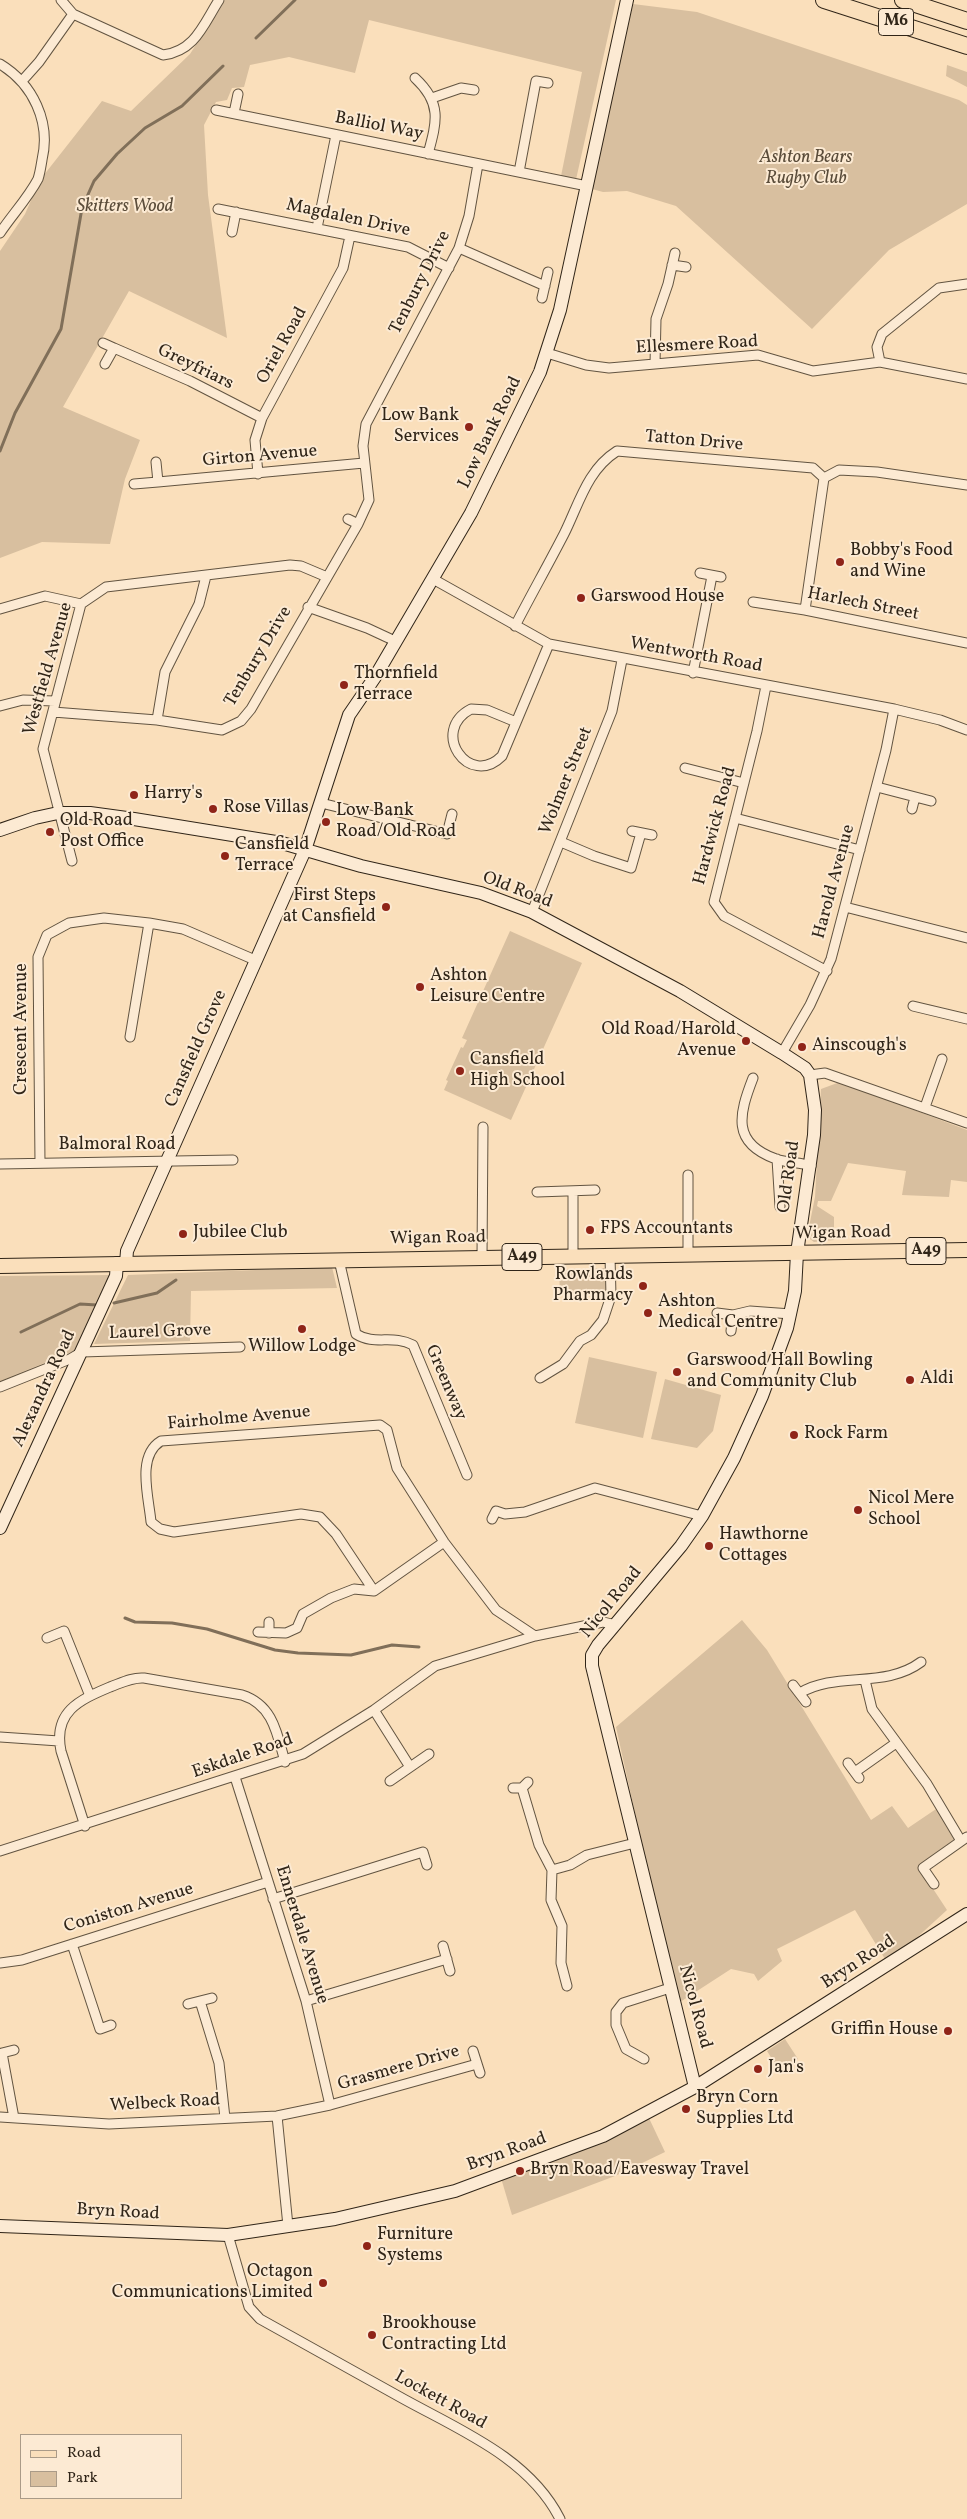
<!DOCTYPE html>
<html>
<head>
<meta charset="utf-8">
<style>
  body { margin:0 }
  #map { position:relative; width:967px; height:2519px; overflow:hidden; background:#fadfbb; font-family:Vollkorn,serif }
  canvas { display:block }
  .legend { position:absolute; left:20px; top:2434px; width:162px; height:65px; box-sizing:border-box; background:#fcead3; border:1px solid #aa9b88; margin:0; padding:6px 9px; list-style:none; font-size:15px; color:#302518 }
  .legend li { display:flex; align-items:center; gap:10px; height:25px }
  .legend b { width:25px; border:1px solid #aa9b88 }
</style>
</head>
<body>
<div id="map">
<canvas width="967" height="2519"></canvas>
<ul class="legend">
<li><b style="height:6px;background:#fadfbb"></b>Road</li>
<li><b style="height:14px;background:#d8bf9f"></b>Park</li>
</ul>
</div>
<script>
const ctx = document.querySelector('canvas').getContext('2d');
ctx.lineJoin = 'round';
function paint(path, color) { ctx.fillStyle = color; ctx.fill(path, 'evenodd'); }
function stroke(path, color, width, dash) { ctx.strokeStyle = color; ctx.lineWidth = width; ctx.lineCap = dash ? 'butt' : 'round'; ctx.setLineDash(dash || []); ctx.stroke(path); }
function label(font, color, halo, rows, align = 'center') {
  ctx.font = font + ' Vollkorn,serif'; ctx.lineWidth = 4; ctx.setLineDash([]); ctx.textBaseline = 'middle'; ctx.strokeStyle = halo; ctx.fillStyle = color; for (const [text, x, y, turn = 0] of rows) {
    ctx.save(); ctx.translate(x, y); ctx.rotate((+turn || 0) * Math.PI / 180); ctx.textAlign = isNaN(turn) ? turn : align; if (halo) ctx.strokeText(text, 0, 0); ctx.fillText(text, 0, 0); ctx.restore();
  }
}
paint(new Path2D(`
  M 225,0 L 616,0 L 575,184 L 560,181 L 582,72 L 369,20 L 355,73 L 289,57 L 250,65 L 244,87 L 232,88 L 227,100 L 216,102 L 204,125 L 208,195 L 227,338 L 129,291 L 63,407 L 140,440 L 125,479 L 110,544 L 42,542 L 0,558 L 0,251 L 25,214 L 40,180 L 102,101 L 131,111 L 190,54 Z
  M 633,4 L 697,12 L 959,100 L 967,105 L 967,204 L 889,250 L 812,329 L 676,206 L 627,191 L 603,192 L 592,189 Z
  M 947,65 L 967,72 L 967,87 L 946,76 Z
  M 510,931 L 582,963 L 511,1120 L 444,1090 L 448,1081 L 446,1080 L 461,1047 L 463,1048 L 467,1040 L 462,1038 Z
  M 840,1082 L 967,1130 L 967,1182 L 951,1180 L 949,1197 L 902,1195 L 906,1171 L 848,1163 L 831,1201 L 818,1201 L 817,1206 L 834,1217 L 834,1240 L 814,1242 L 807,1237 L 815,1197 L 821,1089 Z
  M 332,1267 L 337,1288 L 191,1291 L 190,1341 L 94,1344 L 128,1275 Z
  M 606,1268 L 606,1293 L 560,1294 L 559,1270 Z
  M 112,1275 L 74,1351 L 0,1381 L 0,1276 Z
  M 589,1357 L 657,1372 L 643,1438 L 575,1423 Z
  M 665,1379 L 721,1395 L 713,1431 L 697,1448 L 651,1439 Z
  M 742,1620 L 767,1650 L 871,1820 L 892,1806 L 908,1828 L 939,1807 L 958,1840 L 920,1869 L 947,1910 L 888,1964 L 855,1910 L 777,1949 L 782,1961 L 758,1981 L 754,1974 L 731,1969 L 677,2004 L 616,1727 Z
  M 785,2039 L 798,2059 L 779,2070 L 767,2051 Z
  M 648,2116 L 665,2152 L 615,2176 L 512,2215 L 501,2178 Z`), '#d8bf9f');
stroke(new Path2D(`
  M 256,38 L 295,0
  M 0,451 L 15,413 L 61,329 L 82,208 L 94,181 L 117,154 L 145,128 L 182,106 L 223,66
  M 114,1303 L 157,1293 L 176,1280
  M 21,1332 L 80,1304 L 97,1305
  M 125,1618 L 135,1622 L 172,1623 L 207,1629 L 275,1650 L 298,1653 L 351,1655 L 392,1645 L 419,1647`), '#806f59', 3);
const street = new Path2D(`
  M 61,0 L 73,14 L 163,55 C 195,51 203,25 219,0
  M 0,64 C 33,84 51,122 42,160 C 41,166 40,173 38,179 C 28,198 12,215 0,233
  M 415,78 C 442,103 437,121 428,154
  M 22,81 L 39,62 L 73,14
  M 432,98 L 461,88 L 474,90
  M 216,110 L 587,186
  M 234,113 L 238,94
  M 519,172 L 536,81 L 548,83
  M 218,209 L 408,247 L 449,268
  M 317,228 L 336,135
  M 232,232 L 236,212
  M 459,248 L 545,286
  M 672,265 L 686,267
  M 542,298 L 548,272
  M 103,343 L 114,348 L 105,364
  M 114,348 L 190,381 L 262,418
  M 547,353 L 586,365 L 609,368 L 758,355 L 813,371 L 880,362 L 967,379
  M 880,362 L 877,347 L 882,334 L 939,288 L 967,284
  M 655,364 L 656,319 L 668,284 L 675,253
  M 258,474 L 255,440 L 262,418 L 343,268 L 350,236
  M 158,482 L 364,463
  M 134,484 L 158,482 L 156,462
  M 348,519 L 358,524 L 369,500 L 363,446 L 366,424 L 459,248 L 469,216 L 478,164
  M 700,573 L 721,577
  M 433,579 L 549,644 L 894,709 L 940,720 L 967,730
  M 753,602 L 805,610 L 967,643
  M 308,607 L 367,628 L 395,641
  M 0,609 L 45,596 L 81,604
  M 805,610 L 824,478
  M 515,626 C 531,595 548,565 564,534 C 579,504 587,470 617,451 L 813,468 L 824,478 L 839,470 L 877,472 L 967,485
  M 693,673 L 712,576
  M 766,686 L 757,731 L 714,902 L 724,916 L 827,971
  M 0,706 L 23,700 L 55,701
  M 53,712 L 157,720 L 222,730 L 241,721 L 251,709 L 358,524
  M 157,720 L 165,672 L 199,604 L 206,576
  M 516,722 L 487,710 L 471,709 C 429,731 469,789 502,756 L 549,644
  M 685,768 L 744,783
  M 877,787 L 931,801
  M 321,803 L 447,834 L 452,814
  M 912,809 L 915,797
  M 735,818 L 860,850
  M 632,831 L 652,835
  M 561,842 L 594,856 L 631,868 L 641,833
  M 72,861 L 43,749 L 81,604 L 106,587 L 290,565 L 301,566 L 327,577
  M 845,907 L 967,938
  M 532,912 L 612,711 L 622,660
  M 913,1006 L 967,1019
  M 130,1037 L 149,923
  M 782,1053 L 810,1005 L 831,959 L 886,750 L 894,709
  M 810,1075 L 825,1073 L 967,1123
  M 753,1078 C 739,1114 731,1143 776,1159 C 787,1163 800,1162 811,1166
  M 925,1107 L 942,1059
  M 777,1159 L 780,1207
  M 40,1163 L 38,957 L 47,935 L 69,923 L 104,918 L 149,923 L 183,929 L 255,960
  M 0,1164 L 233,1160
  M 573,1191 L 573,1256
  M 537,1192 L 595,1190
  M 688,1255 L 688,1175
  M 482,1257 L 483,1127
  M 339,1260 L 356,1334 C 375,1346 392,1334 413,1345 L 467,1475
  M 717,1313 L 733,1315 L 750,1311 L 791,1314
  M 731,1331 L 733,1315
  M 540,1378 L 563,1364 L 580,1341 L 591,1335 L 603,1320 L 611,1296 L 610,1256
  M 0,1387 L 70,1359 L 82,1352 L 240,1347
  M 492,1519 L 496,1511 L 505,1514 L 525,1512 L 595,1488 L 702,1516
  M 444,1542 L 374,1591 L 336,1534 L 320,1517 L 301,1514 L 174,1532 L 160,1529 L 151,1522 C 149,1498 136,1456 161,1441 L 380,1425 L 387,1430 L 397,1468 L 444,1542 L 496,1610 L 535,1636
  M 269,1622 L 269,1633
  M 258,1632 L 286,1633 L 297,1628 L 303,1614 L 331,1598 L 354,1589 L 374,1591
  M 47,1638 L 64,1631 L 90,1696
  M 865,1680 L 872,1709 L 927,1784 L 961,1841
  M 793,1685 L 806,1702
  M 800,1693 C 836,1671 885,1689 921,1662
  M 374,1710 L 410,1767
  M 0,1737 L 59,1741
  M 848,1763 L 859,1778
  M 855,1772 L 896,1743
  M 235,1777 L 306,2001 L 330,2105
  M 390,1781 L 429,1754
  M 513,1788 L 522,1788 L 528,1782
  M 522,1788 L 539,1845 L 552,1870 L 551,1900 L 562,1926 L 561,1963 L 567,1986
  M 85,1826 L 61,1751 C 53,1712 79,1700 110,1687 C 121,1683 132,1677 144,1678 L 242,1695 C 273,1705 277,1733 285,1762
  M 0,1851 L 303,1754 L 374,1710 L 435,1666 L 535,1636 L 603,1622 L 616,1625
  M 552,1870 L 570,1865 L 587,1855 L 635,1843
  M 934,1884 L 923,1868 L 967,1837
  M 273,1899 L 423,1852 L 427,1865
  M 72,1944 L 100,2029 L 111,2025
  M 443,1946 L 450,1971
  M 0,1963 L 22,1960 L 268,1882
  M 200,2001 L 219,2063 L 225,2118
  M 306,2001 L 447,1959
  M 188,2004 L 212,1998
  M 14,2050 L 2,2053 L 14,2118
  M 473,2051 L 480,2073
  M 644,2059 L 626,2049 L 616,2025 L 616,2012 L 623,2003 L 670,1988
  M 277,2116 L 288,2226
  M 0,2117 L 109,2124 L 277,2116 L 330,2105 L 477,2064
  M 228,2235 L 249,2307 L 260,2319 C 307,2345 353,2371 400,2397 C 457,2429 529,2457 560,2519`);
const secondary = new Path2D(`
  M 0,830 L 35,818 L 58,813 L 90,813 L 134,819 L 282,843 L 361,866 L 481,893 L 532,912 L 680,991 L 782,1053 L 805,1068 L 810,1075 L 815,1110 L 814,1135 L 797,1253 L 795,1291 L 787,1328 L 762,1396 L 734,1458 L 702,1516 L 681,1546 L 598,1645 L 592,1655 L 592,1666 L 695,2087
  M 126,1263 L 127,1251 L 305,850 L 349,715 L 375,677 L 471,513 L 540,372 L 560,310 L 627,0
  M 0,1528 L 116,1276 L 117,1263
  M 0,2226 L 228,2235 L 335,2219 L 455,2191 L 603,2136 L 695,2087 L 967,1914`);
const primary = new Path2D(`
  M 0,1266 L 967,1250`);
const highway = new Path2D(`
  M 824,0 L 967,46
  M 903,0 L 967,21`);
stroke(street, '#625441', 11);
stroke(secondary, '#302518', 14);
stroke(primary, '#302518', 16);
stroke(highway, '#302518', 18);
stroke(street, '#fcead3', 9);
stroke(secondary, '#fcead3', 12);
stroke(primary, '#fadfbb', 14);
stroke(highway, '#fadfbb', 16);
for (const [x, y, r, color] of [
  [469,427,5,"#8f2418"],
  [840,562,5,"#8f2418"],
  [581,598,5,"#8f2418"],
  [344,685,5,"#8f2418"],
  [134,795,5,"#8f2418"],
  [213,809,5,"#8f2418"],
  [326,822,5,"#8f2418"],
  [50,832,5,"#8f2418"],
  [225,856,5,"#8f2418"],
  [386,907,5,"#8f2418"],
  [420,987,5,"#8f2418"],
  [746,1041,5,"#8f2418"],
  [802,1047,5,"#8f2418"],
  [460,1071,5,"#8f2418"],
  [590,1230,5,"#8f2418"],
  [183,1234,5,"#8f2418"],
  [643,1286,5,"#8f2418"],
  [648,1313,5,"#8f2418"],
  [302,1329,5,"#8f2418"],
  [677,1372,5,"#8f2418"],
  [910,1380,5,"#8f2418"],
  [794,1435,5,"#8f2418"],
  [858,1510,5,"#8f2418"],
  [709,1546,5,"#8f2418"],
  [948,2031,5,"#8f2418"],
  [758,2069,5,"#8f2418"],
  [686,2109,5,"#8f2418"],
  [520,2171,5,"#8f2418"],
  [367,2246,5,"#8f2418"],
  [323,2283,5,"#8f2418"],
  [372,2335,5,"#8f2418"]
]) { const dot = new Path2D(); dot.arc(x, y, r, 0, 2 * Math.PI); ctx.fillStyle = color; ctx.fill(dot); stroke(dot, '#fcead3', 2); }
for (const [x, y, w] of [
  [896,22,35],
  [926,1251,40],
  [522,1257,40]
]) { const box = new Path2D(); box.roundRect(x - w / 2, y - 13.5, w, 27, 4); ctx.fillStyle = '#fcead3'; ctx.fill(box); stroke(box, '#302518', 1); }
label('bold 16px', '#302518', null, [
  ["M6",896,22],
  ["A49",926,1251],
  ["A49",522,1257]
]);
label('18px', '#302518', '#fcead3', [
  ["Balliol Way",379,127,11],
  ["Magdalen Drive",348,219,12],
  ["Tenbury Drive",421,283,-63],
  ["Oriel Road",283,346,-61],
  ["Ellesmere Road",697,346,-3],
  ["Greyfriars",195,368,26],
  ["Low Bank Road",491,433,-64],
  ["Tatton Drive",694,442,5],
  ["Girton Avenue",260,457,-5],
  ["Harlech Street",863,605,11],
  ["Wentworth Road",696,656,10],
  ["Tenbury Drive",259,657,-59],
  ["Westfield Avenue",49,669,-74],
  ["Wolmer Street",567,781,-68],
  ["Hardwick Road",716,826,-75],
  ["Harold Avenue",835,882,-75],
  ["Old Road",517,891,21],
  ["Crescent Avenue",23,1029,-90],
  ["Cansfield Grove",197,1049,-66],
  ["Balmoral Road",117,1146],
  ["Old Road",790,1177,-82],
  ["Wigan Road",843,1234,-1],
  ["Wigan Road",438,1239,-1],
  ["Laurel Grove",160,1333,-2],
  ["Greenway",445,1383,67],
  ["Alexandra Road",45,1389,-65],
  ["Fairholme Avenue",239,1419,-5],
  ["Nicol Road",612,1603,-51],
  ["Eskdale Road",243,1757,-19],
  ["Coniston Avenue",129,1909,-17],
  ["Ennerdale Avenue",301,1935,73],
  ["Bryn Road",859,1963,-33],
  ["Nicol Road",694,2007,75],
  ["Grasmere Drive",399,2069,-16],
  ["Welbeck Road",165,2104,-3],
  ["Bryn Road",507,2153,-20],
  ["Bryn Road",118,2213,3],
  ["Lockett Road",440,2401,29]
]);
label('italic 18px', '#5a4c3a', '#fcead3', [
  ["Ashton Bears",806,159],
  ["Rugby Club",806,180],
  ["Skitters Wood",125,208]
]);
label('18px', '#302518', '#fcead3', [
  ["Low Bank",459,417,"right"],
  ["Services",459,438,"right"],
  ["Bobby's Food",850,552],
  ["and Wine",850,573],
  ["Garswood House",591,598],
  ["Thornfield",354,675],
  ["Terrace",354,696],
  ["Harry's",144,795],
  ["Rose Villas",223,809],
  ["Low Bank",336,812],
  ["Road/Old Road",336,833],
  ["Old Road",60,822],
  ["Post Office",60,843],
  ["Cansfield",235,846],
  ["Terrace",235,867],
  ["First Steps",376,897,"right"],
  ["at Cansfield",376,918,"right"],
  ["Ashton",430,977],
  ["Leisure Centre",430,998],
  ["Old Road/Harold",736,1031,"right"],
  ["Avenue",736,1052,"right"],
  ["Ainscough's",812,1047],
  ["Cansfield",470,1061],
  ["High School",470,1082],
  ["FPS Accountants",600,1230],
  ["Jubilee Club",193,1234],
  ["Rowlands",633,1276,"right"],
  ["Pharmacy",633,1297,"right"],
  ["Ashton",658,1303],
  ["Medical Centre",658,1324],
  ["Willow Lodge",302,1348,"center"],
  ["Garswood Hall Bowling",687,1362],
  ["and Community Club",687,1383],
  ["Aldi",920,1380],
  ["Rock Farm",804,1435],
  ["Nicol Mere",868,1500],
  ["School",868,1521],
  ["Hawthorne",719,1536],
  ["Cottages",719,1557],
  ["Griffin House",938,2031,"right"],
  ["Jan's",768,2069],
  ["Bryn Corn",696,2099],
  ["Supplies Ltd",696,2120],
  ["Bryn Road/Eavesway Travel",530,2171],
  ["Furniture",377,2236],
  ["Systems",377,2257],
  ["Octagon",313,2273,"right"],
  ["Communications Limited",313,2294,"right"],
  ["Brookhouse",382,2325],
  ["Contracting Ltd",382,2346]
], 'left');
</script>
</body>
</html>
